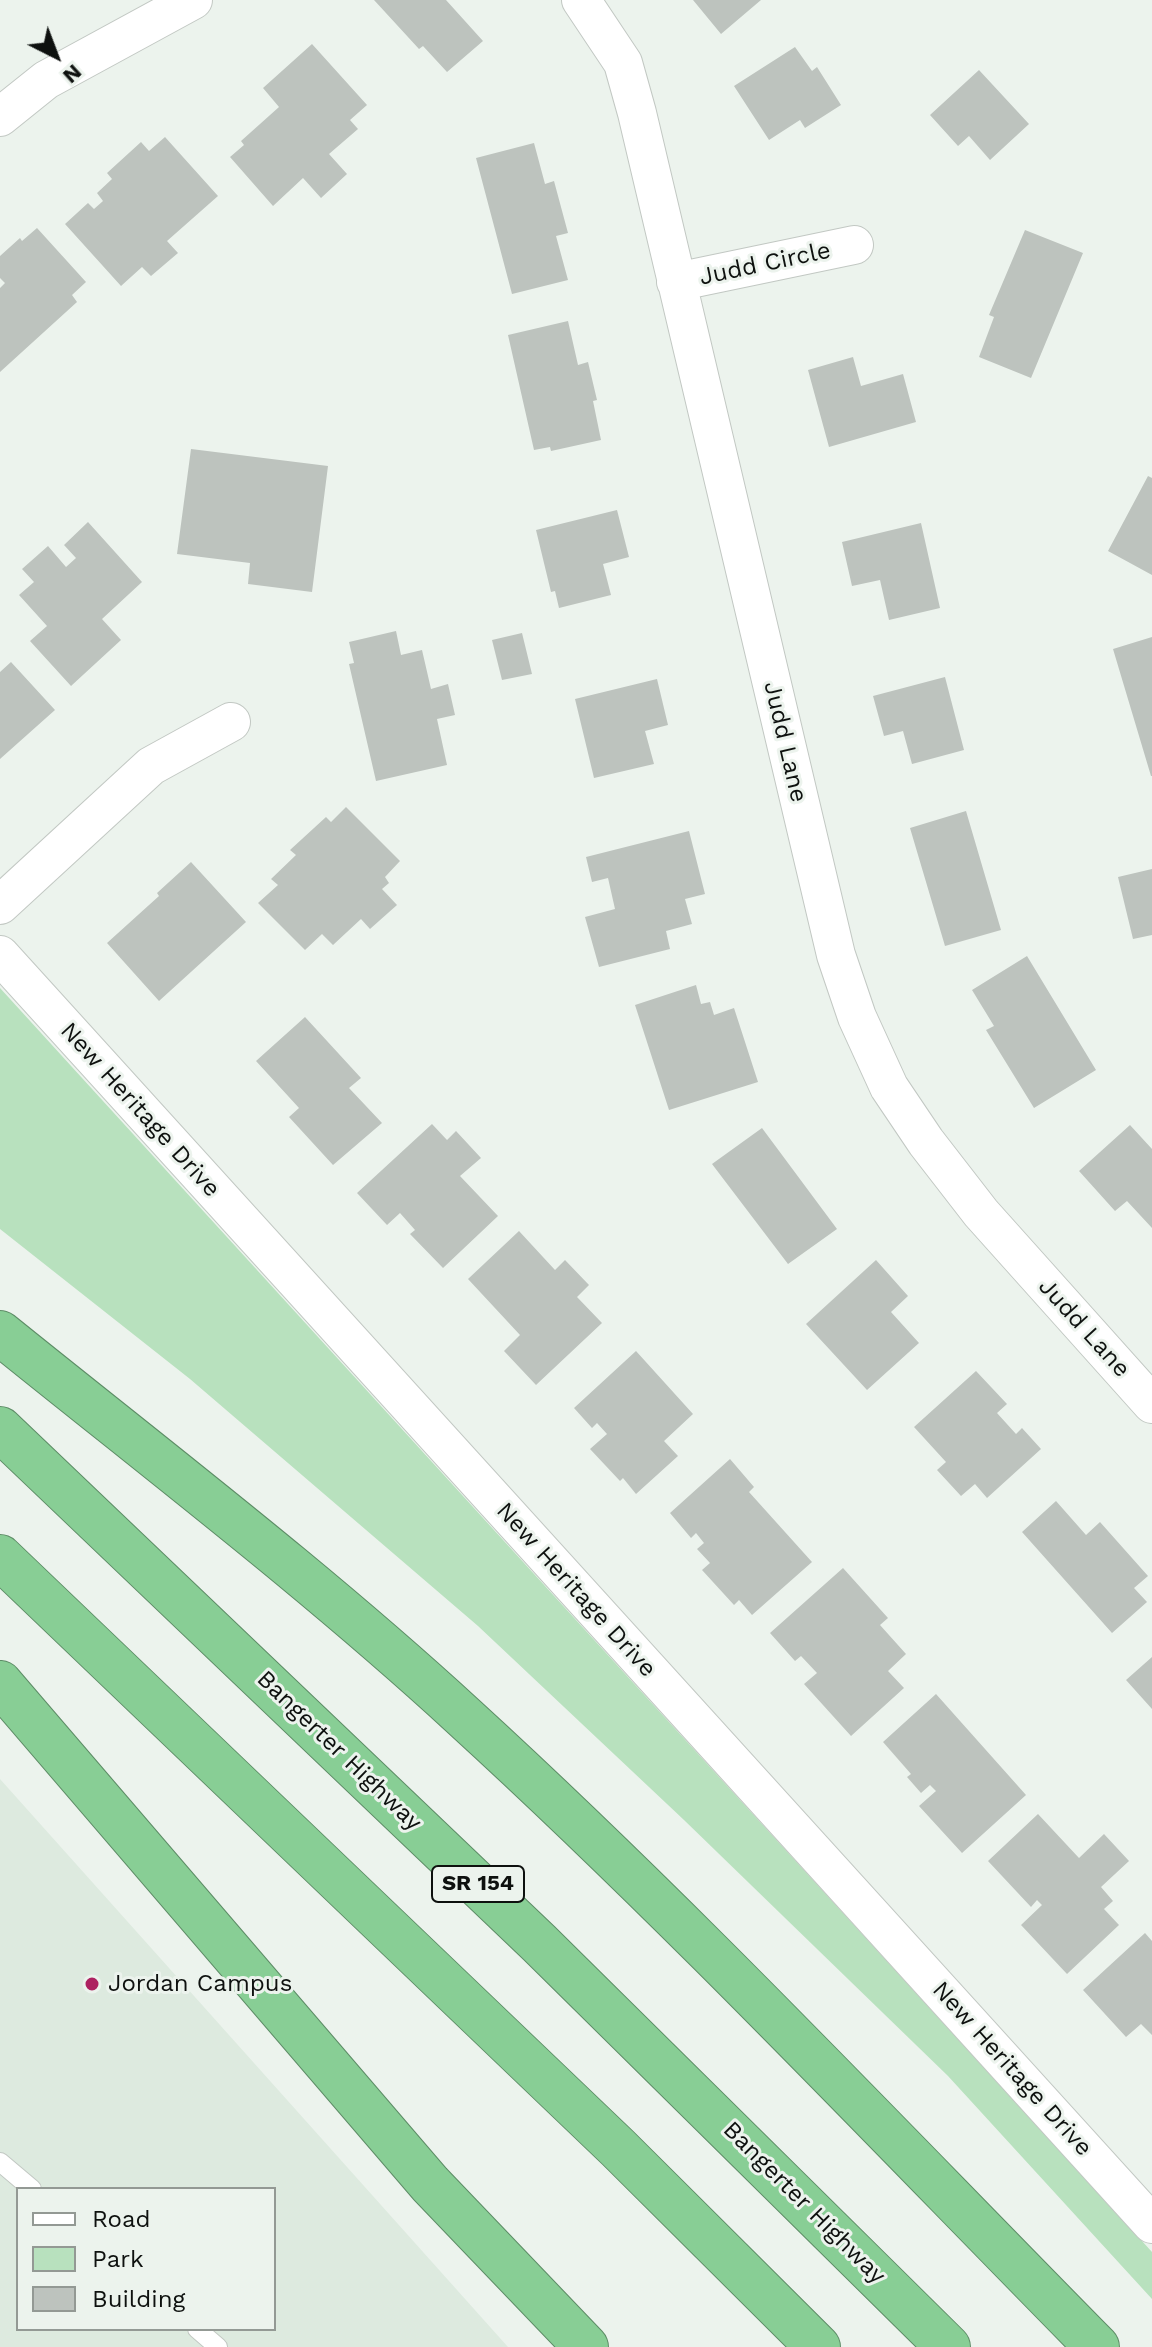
<!DOCTYPE html>
<html>
<head>
<meta charset="utf-8">
<style>
  body { margin:0 }
  #map { position:relative; width:1152px; height:2347px; overflow:hidden; background:#ecf3ed; font-family:"Work Sans",sans-serif }
  canvas { display:block }
  .legend { position:absolute; left:16px; top:2187px; width:260px; height:144px; box-sizing:border-box; background:#ecf3ed; border:2px solid #939994; margin:0; padding:10px 14px; list-style:none; font-size:24px; color:#0e110f }
  .legend li { display:flex; align-items:center; gap:16px; height:40px }
  .legend b { width:40px; border:2px solid #939994 }
  .north { position:absolute; left:16px; top:16px; width:80px; height:80px; -webkit-text-stroke:6px #ecf3ed; paint-order:stroke; rotate:138deg; font-size:22px; font-weight:700; line-height:32px; text-align:center; color:#0e110f }
  .north::after { content:''; display:block; margin:auto; width:28px; height:36px; background:#0e110f; clip-path:polygon(50% 0,100% 100%,50% 72%,0 100%) }
</style>
</head>
<body>
<div id="map">
<canvas width="1152" height="2347"></canvas>
<ul class="legend">
<li><b style="height:10px;background:#fff"></b>Road</li>
<li><b style="height:22px;background:#b8e1be"></b>Park</li>
<li><b style="height:22px;background:#bdc3be"></b>Building</li>
</ul>
<div class="north">N</div>
</div>
<script>
const ctx = document.querySelector('canvas').getContext('2d');
ctx.lineJoin = 'round';
function paint(path, color) { ctx.fillStyle = color; ctx.fill(path, 'evenodd'); }
function stroke(path, color, width, dash) { ctx.strokeStyle = color; ctx.lineWidth = width; ctx.lineCap = dash ? 'butt' : 'round'; ctx.setLineDash(dash || []); ctx.stroke(path); }
function label(font, color, halo, rows, align = 'center') {
  ctx.font = font + ' "Work Sans",sans-serif'; ctx.lineWidth = 6; ctx.setLineDash([]); ctx.textBaseline = 'middle'; ctx.strokeStyle = halo; ctx.fillStyle = color; for (const [text, x, y, turn = 0] of rows) {
    ctx.save(); ctx.translate(x, y); ctx.rotate((+turn || 0) * Math.PI / 180); ctx.textAlign = isNaN(turn) ? turn : align; if (halo) ctx.strokeText(text, 0, 0); ctx.fillText(text, 0, 0); ctx.restore();
  }
}
paint(new Path2D(`
  M 0,1779 L 508,2347 L 0,2347 ZM 18,2189 L 274,2189 L 274,2329 L 18,2329 Z`), '#ddeadf');
paint(new Path2D(`
  M 0,988 L 1152,2252 L 1152,2299 L 948,2076 L 684,1820 L 478,1626 L 190,1379 L 0,1229 Z`), '#b8e1be');
paint(new Path2D(`
  M 374,0 L 446,0 L 483,41 L 447,72 L 423,46 L 419,49 Z
  M 693,0 L 761,0 L 721,34 Z
  M 312,44 L 367,105 L 350,120 L 358,129 L 329,154 L 347,174 L 321,198 L 303,178 L 273,206 L 230,157 L 244,145 L 241,141 L 279,107 L 263,88 Z
  M 795,47 L 812,71 L 817,67 L 841,105 L 805,128 L 800,120 L 769,140 L 734,86 Z
  M 979,70 L 1029,124 L 990,160 L 969,136 L 958,146 L 930,115 Z
  M 165,137 L 218,196 L 167,241 L 178,253 L 151,276 L 142,267 L 121,286 L 65,224 L 88,203 L 94,209 L 103,201 L 97,193 L 112,179 L 107,173 L 141,142 L 149,151 Z
  M 534,143 L 545,184 L 554,181 L 568,233 L 556,236 L 568,280 L 512,294 L 476,158 Z
  M 37,228 L 86,282 L 72,295 L 77,302 L 0,372 L 0,288 L 5,283 L 0,278 L 0,256 L 20,238 L 22,241 Z
  M 1025,230 L 1083,253 L 1031,378 L 979,357 L 994,317 L 989,315 Z
  M 568,321 L 578,365 L 588,362 L 597,400 L 593,401 L 601,440 L 551,451 L 550,447 L 534,450 L 508,335 Z
  M 853,357 L 861,386 L 903,374 L 916,422 L 829,447 L 808,370 Z
  M 191,449 L 328,466 L 312,592 L 248,584 L 250,563 L 177,554 Z
  M 1148,476 L 1152,478 L 1152,575 L 1108,551 Z
  M 617,510 L 629,557 L 603,564 L 611,595 L 559,608 L 555,591 L 551,592 L 536,530 Z
  M 88,522 L 142,582 L 102,619 L 121,640 L 71,686 L 30,641 L 47,626 L 19,595 L 34,582 L 22,569 L 48,546 L 66,567 L 76,558 L 64,545 Z
  M 921,523 L 940,608 L 889,620 L 880,580 L 852,586 L 842,542 Z
  M 396,631 L 401,655 L 422,650 L 431,689 L 448,684 L 455,715 L 437,719 L 447,765 L 376,781 L 349,664 L 354,663 L 349,642 Z
  M 522,633 L 532,674 L 502,680 L 492,640 Z
  M 1152,637 L 1152,776 L 1151,776 L 1113,649 Z
  M 11,662 L 55,710 L 0,759 L 0,672 Z
  M 945,677 L 964,750 L 912,764 L 903,731 L 884,736 L 873,696 Z
  M 657,679 L 668,725 L 645,731 L 654,764 L 594,778 L 575,699 Z
  M 346,807 L 400,861 L 385,877 L 389,883 L 382,889 L 397,905 L 370,929 L 361,919 L 333,945 L 322,934 L 305,950 L 258,903 L 278,885 L 271,879 L 296,855 L 290,850 L 326,817 L 331,822 Z
  M 966,811 L 1001,930 L 945,946 L 910,828 Z
  M 689,831 L 705,894 L 685,899 L 692,924 L 666,931 L 670,949 L 599,967 L 585,917 L 615,909 L 608,878 L 592,882 L 586,857 Z
  M 191,862 L 246,922 L 159,1001 L 107,943 L 159,896 L 157,893 Z
  M 1152,869 L 1152,935 L 1133,939 L 1118,877 Z
  M 1027,956 L 1096,1070 L 1034,1108 L 986,1030 L 994,1026 L 972,990 Z
  M 696,985 L 701,1004 L 710,1002 L 714,1015 L 734,1008 L 758,1082 L 669,1110 L 635,1005 Z
  M 305,1017 L 361,1078 L 349,1088 L 382,1123 L 333,1165 L 289,1117 L 299,1108 L 256,1061 Z
  M 432,1124 L 447,1140 L 456,1131 L 481,1158 L 460,1176 L 498,1216 L 443,1268 L 410,1234 L 415,1230 L 400,1213 L 387,1225 L 357,1193 Z
  M 1130,1125 L 1152,1149 L 1152,1228 L 1127,1201 L 1115,1211 L 1079,1171 Z
  M 762,1128 L 837,1229 L 788,1264 L 712,1164 Z
  M 519,1231 L 555,1270 L 565,1260 L 589,1285 L 577,1297 L 602,1323 L 536,1385 L 504,1351 L 520,1335 L 468,1279 Z
  M 876,1260 L 908,1296 L 891,1312 L 919,1343 L 867,1390 L 806,1324 Z
  M 636,1351 L 693,1414 L 664,1441 L 678,1456 L 636,1494 L 623,1478 L 620,1481 L 590,1449 L 607,1434 L 597,1423 L 592,1428 L 574,1408 Z
  M 976,1371 L 1007,1404 L 997,1413 L 1016,1434 L 1022,1428 L 1041,1449 L 987,1498 L 975,1484 L 961,1496 L 937,1470 L 946,1462 L 914,1427 Z
  M 730,1459 L 754,1487 L 749,1492 L 812,1562 L 752,1615 L 739,1600 L 734,1605 L 702,1570 L 710,1563 L 697,1549 L 704,1543 L 696,1533 L 691,1538 L 670,1513 Z
  M 1056,1501 L 1086,1535 L 1100,1522 L 1148,1576 L 1134,1588 L 1147,1602 L 1112,1633 L 1022,1532 Z
  M 843,1568 L 888,1618 L 880,1625 L 906,1654 L 888,1671 L 904,1688 L 851,1736 L 804,1684 L 817,1673 L 801,1656 L 795,1661 L 770,1633 Z
  M 1152,1657 L 1152,1709 L 1126,1680 Z
  M 936,1694 L 1026,1795 L 962,1853 L 919,1806 L 936,1791 L 930,1785 L 921,1793 L 907,1777 L 911,1774 L 883,1742 Z
  M 1038,1814 L 1079,1858 L 1104,1834 L 1129,1861 L 1101,1887 L 1113,1901 L 1104,1909 L 1119,1925 L 1067,1974 L 1021,1925 L 1042,1905 L 1037,1900 L 1031,1907 L 988,1861 Z
  M 1145,1933 L 1152,1941 L 1152,2035 L 1141,2024 L 1126,2037 L 1083,1990 Z`), '#bdc3be');
const lane = new Path2D(`
  M 0,2162 L 32,2189
  M 197,2329 L 218,2347`);
const street = new Path2D(`
  M 581,0 L 623,63 L 637,113 L 836,955 L 857,1017 L 889,1087 L 926,1142 L 981,1213 L 1152,1404
  M 0,117 L 46,80 L 193,0
  M 676,282 L 854,245
  M 0,905 L 151,766 L 231,722
  M 0,955 L 1152,2224`);
const highway = new Path2D(`
  M 0,1333 C 156,1459 315,1580 463,1716 C 683,1917 888,2135 1097,2347
  M 0,1429 L 539,1943 L 948,2347
  M 0,1557 L 618,2148 L 818,2347
  M 0,1683 L 430,2184 L 586,2347`);
stroke(lane, '#c2c8c3', 20);
stroke(street, '#c2c8c3', 40);
stroke(highway, '#5d8c66', 46);
stroke(lane, '#fff', 18);
stroke(street, '#fff', 38);
stroke(highway, '#88ce95', 44);
for (const [x, y, r, color] of [
  [92,1984,8,"#ad2261"]
]) { const dot = new Path2D(); dot.arc(x, y, r, 0, 2 * Math.PI); ctx.fillStyle = color; ctx.fill(dot); stroke(dot, '#ecf3ed', 3); }
for (const [x, y, w] of [
  [478,1884,92]
]) { const box = new Path2D(); box.roundRect(x - w / 2, y - 18, w, 36, 6); ctx.fillStyle = '#ecf3ed'; ctx.fill(box); stroke(box, '#0e110f', 2); }
label('bold 22px', '#0e110f', null, [
  ["SR 154",478,1884]
]);
label('24px', '#0e110f', '#ecf3ed', [
  ["Judd Circle",765,264,-12],
  ["Judd Lane",785,742,77],
  ["New Heritage Drive",140,1110,48],
  ["Judd Lane",1084,1328,48],
  ["New Heritage Drive",576,1590,48],
  ["Bangerter Highway",339,1751,44],
  ["New Heritage Drive",1012,2069,48],
  ["Bangerter Highway",804,2203,45]
]);
label('24px', '#0e110f', '#ecf3ed', [
  ["Jordan Campus",108,1984]
], 'left');
</script>
</body>
</html>
